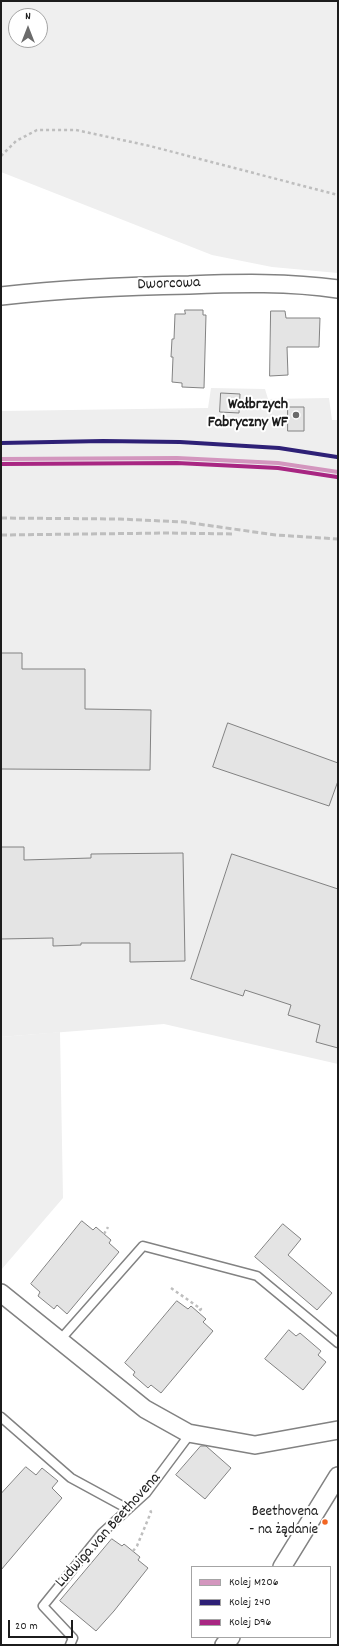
<!DOCTYPE html>
<html>
<head>
<meta charset="utf-8">
<style>
  body { margin:0 }
  #map { position:relative; width:339px; height:1646px; overflow:hidden; background:#fff; font-family:Dekko,sans-serif }
  canvas { display:block }
  .frame { position:absolute; inset:0; border:2px solid #1c1c1c; pointer-events:none }
  .legend { position:absolute; left:191px; top:1566px; width:140px; height:72px; box-sizing:border-box; background:#fff; border:1px solid #a4a4a4; margin:0; padding:5px 7px; list-style:none; font-size:12px; color:#1c1c1c }
  .legend li { display:flex; align-items:center; gap:8px; height:20px }
  .legend b { width:20px; border:1px solid #a4a4a4 }
  .north { position:absolute; left:8px; top:8px; width:40px; height:40px; box-sizing:border-box; background:#fff; border:1px solid #a4a4a4; border-radius:50%; rotate:0deg; font-size:11px; font-weight:700; line-height:16px; text-align:center; color:#1c1c1c }
  .north::after { content:''; display:block; margin:auto; width:14px; height:18px; background:#6b6b6b; clip-path:polygon(50% 0,100% 100%,50% 72%,0 100%) }
  .scale { position:absolute; left:8px; top:1620px; width:65px; height:18px; box-sizing:border-box; border:2px solid #1c1c1c; border-top:0; padding-left:5px; font-size:12px; line-height:14px; white-space:nowrap; color:#1c1c1c; -webkit-text-stroke:3px #fff; paint-order:stroke }
</style>
</head>
<body>
<div id="map">
<canvas width="339" height="1646"></canvas>
<div class="frame"></div>
<ul class="legend">
<li><b style="height:5px;background:#d396be"></b>Kolej M206</li>
<li><b style="height:5px;background:#2e2076"></b>Kolej 240</li>
<li><b style="height:5px;background:#a82682"></b>Kolej D96</li>
</ul>
<div class="north">N</div>
<div class="scale">20 m</div>
</div>
<script>
const ctx = document.querySelector('canvas').getContext('2d');
ctx.lineJoin = 'round';
function paint(path, color) { ctx.fillStyle = color; ctx.fill(path, 'evenodd'); }
function stroke(path, color, width, dash) { ctx.strokeStyle = color; ctx.lineWidth = width; ctx.lineCap = dash ? 'butt' : 'round'; ctx.setLineDash(dash || []); ctx.stroke(path); }
function label(font, color, halo, rows, align = 'center') {
  ctx.font = font + ' Dekko,sans-serif'; ctx.lineWidth = 4; ctx.setLineDash([]); ctx.textBaseline = 'middle'; ctx.strokeStyle = halo; ctx.fillStyle = color; for (const [text, x, y, turn = 0] of rows) {
    ctx.save(); ctx.translate(x, y); ctx.rotate((+turn || 0) * Math.PI / 180); ctx.textAlign = isNaN(turn) ? turn : align; if (halo) ctx.strokeText(text, 0, 0); ctx.fillText(text, 0, 0); ctx.restore();
  }
}
paint(new Path2D(`
  M 211,388 L 265,389 L 268,399 L 329,398 L 332,420 L 338,420 L 338,1064 L 164,1024 L 1,1037 L 1,411 L 208,408 Z`), '#eee');
paint(new Path2D(`
  M 1,1 L 338,1 L 338,273 L 272,267 L 212,255 L 1,172 ZM 16,16 L 40,16 L 40,40 L 16,40 Z
  M 60,1032 L 63,1198 L 1,1270 L 1,1037 Z`), '#efefef');
const building = new Path2D(`
  M 185,310 L 203,310 L 203,315 L 206,315 L 204,388 L 182,387 L 182,383 L 172,382 L 173,357 L 171,357 L 172,339 L 174,339 L 175,314 L 185,314 Z
  M 271,311 L 285,311 L 286,318 L 320,318 L 319,347 L 287,347 L 288,375 L 270,376 Z
  M 221,393 L 240,394 L 239,413 L 220,412 Z
  M 288,407 L 304,407 L 304,431 L 288,431 Z
  M 1,653 L 22,653 L 22,669 L 85,669 L 85,709 L 151,710 L 150,770 L 1,769 Z
  M 228,723 L 338,763 L 338,781 L 329,806 L 213,767 Z
  M 1,847 L 24,847 L 24,860 L 91,858 L 91,854 L 183,853 L 185,961 L 130,962 L 130,943 L 81,943 L 81,945 L 53,946 L 53,938 L 1,939 Z
  M 232,854 L 338,889 L 338,1048 L 316,1042 L 320,1025 L 288,1015 L 291,1005 L 245,990 L 243,996 L 191,979 Z
  M 82,1221 L 93,1230 L 96,1227 L 104,1234 L 111,1240 L 109,1243 L 119,1252 L 67,1314 L 57,1305 L 54,1309 L 38,1296 L 40,1292 L 31,1284 Z
  M 283,1224 L 301,1239 L 288,1255 L 332,1293 L 317,1310 L 255,1257 Z
  M 177,1301 L 188,1309 L 191,1306 L 206,1319 L 203,1322 L 213,1331 L 161,1393 L 151,1385 L 148,1388 L 140,1381 L 133,1375 L 135,1372 L 125,1363 Z
  M 289,1330 L 296,1336 L 300,1333 L 321,1351 L 318,1355 L 326,1362 L 303,1390 L 265,1359 Z
  M 201,1446 L 206,1446 L 231,1468 L 205,1499 L 176,1475 Z
  M 26,1467 L 36,1475 L 42,1468 L 58,1481 L 52,1488 L 62,1498 L 1,1570 L 1,1494 Z
  M 112,1539 L 122,1546 L 124,1544 L 140,1557 L 138,1560 L 148,1568 L 114,1611 L 96,1631 L 60,1601 Z`);
paint(building, '#e4e4e4');
stroke(building, '#828282', 1);
const service = new Path2D(`
  M 60,1340 L 143,1246 L 257,1276 L 338,1343
  M 1,1417 L 71,1478 L 128,1509
  M 70,1645 L 73,1638 L 43,1606 L 102,1533 L 146,1493 L 190,1434`);
const minor = new Path2D(`
  M 1,296 C 64,289 126,286 189,285 C 239,283 289,282 338,289
  M 1,1293 L 145,1409 L 188,1433 L 255,1445 L 338,1430
  M 282,1567 L 338,1476
  M 224,1645 L 231,1637`);
stroke(service, '#828282', 11);
stroke(minor, '#828282', 20);
stroke(new Path2D(`
  M 1,156 L 16,141 L 37,130 L 76,130 L 150,146 L 338,195
  M 104,1234 L 108,1227
  M 171,1288 L 201,1309 L 198,1312
  M 133,1551 L 137,1546 L 151,1512 L 150,1510`), '#bebebe', 2.5, [3, 3]);
stroke(service, '#fff', 8);
stroke(minor, '#fff', 17);
stroke(new Path2D(`
  M 1,518 L 119,519 L 184,522 L 276,535 L 338,539
  M 1,535 L 169,533 L 235,534`), '#bebebe', 3, [6, 3]);
stroke(new Path2D(`
  M 1,459 L 177,458 L 278,463 L 338,472`), '#d396be', 4);
stroke(new Path2D(`
  M 1,443 L 103,441 L 180,442 L 279,448 L 337,457`), '#2e2076', 4);
stroke(new Path2D(`
  M 1,464 L 177,463 L 278,468 L 337,477`), '#a82682', 4);
for (const [x, y, r, color] of [
  [296,415,4,"#6b6b6b"],
  [325,1522,3.5,"#f26522"]
]) { const dot = new Path2D(); dot.arc(x, y, r, 0, 2 * Math.PI); ctx.fillStyle = color; ctx.fill(dot); stroke(dot, '#fff', 1.5); }
label('15px', '#1c1c1c', '#fff', [
  ["Beethovena",318,1513],
  ["- na żądanie",318,1531]
], 'right');
label('16px', '#1c1c1c', '#fff', [
  ["Dworcowa",169,285,-2],
  ["Ludwiga van Beethovena",109,1531,-48]
]);
label('bold 16px', '#1c1c1c', '#fff', [
  ["Wałbrzych",288,406],
  ["Fabryczny WF",288,424]
], 'right');
</script>
</body>
</html>
